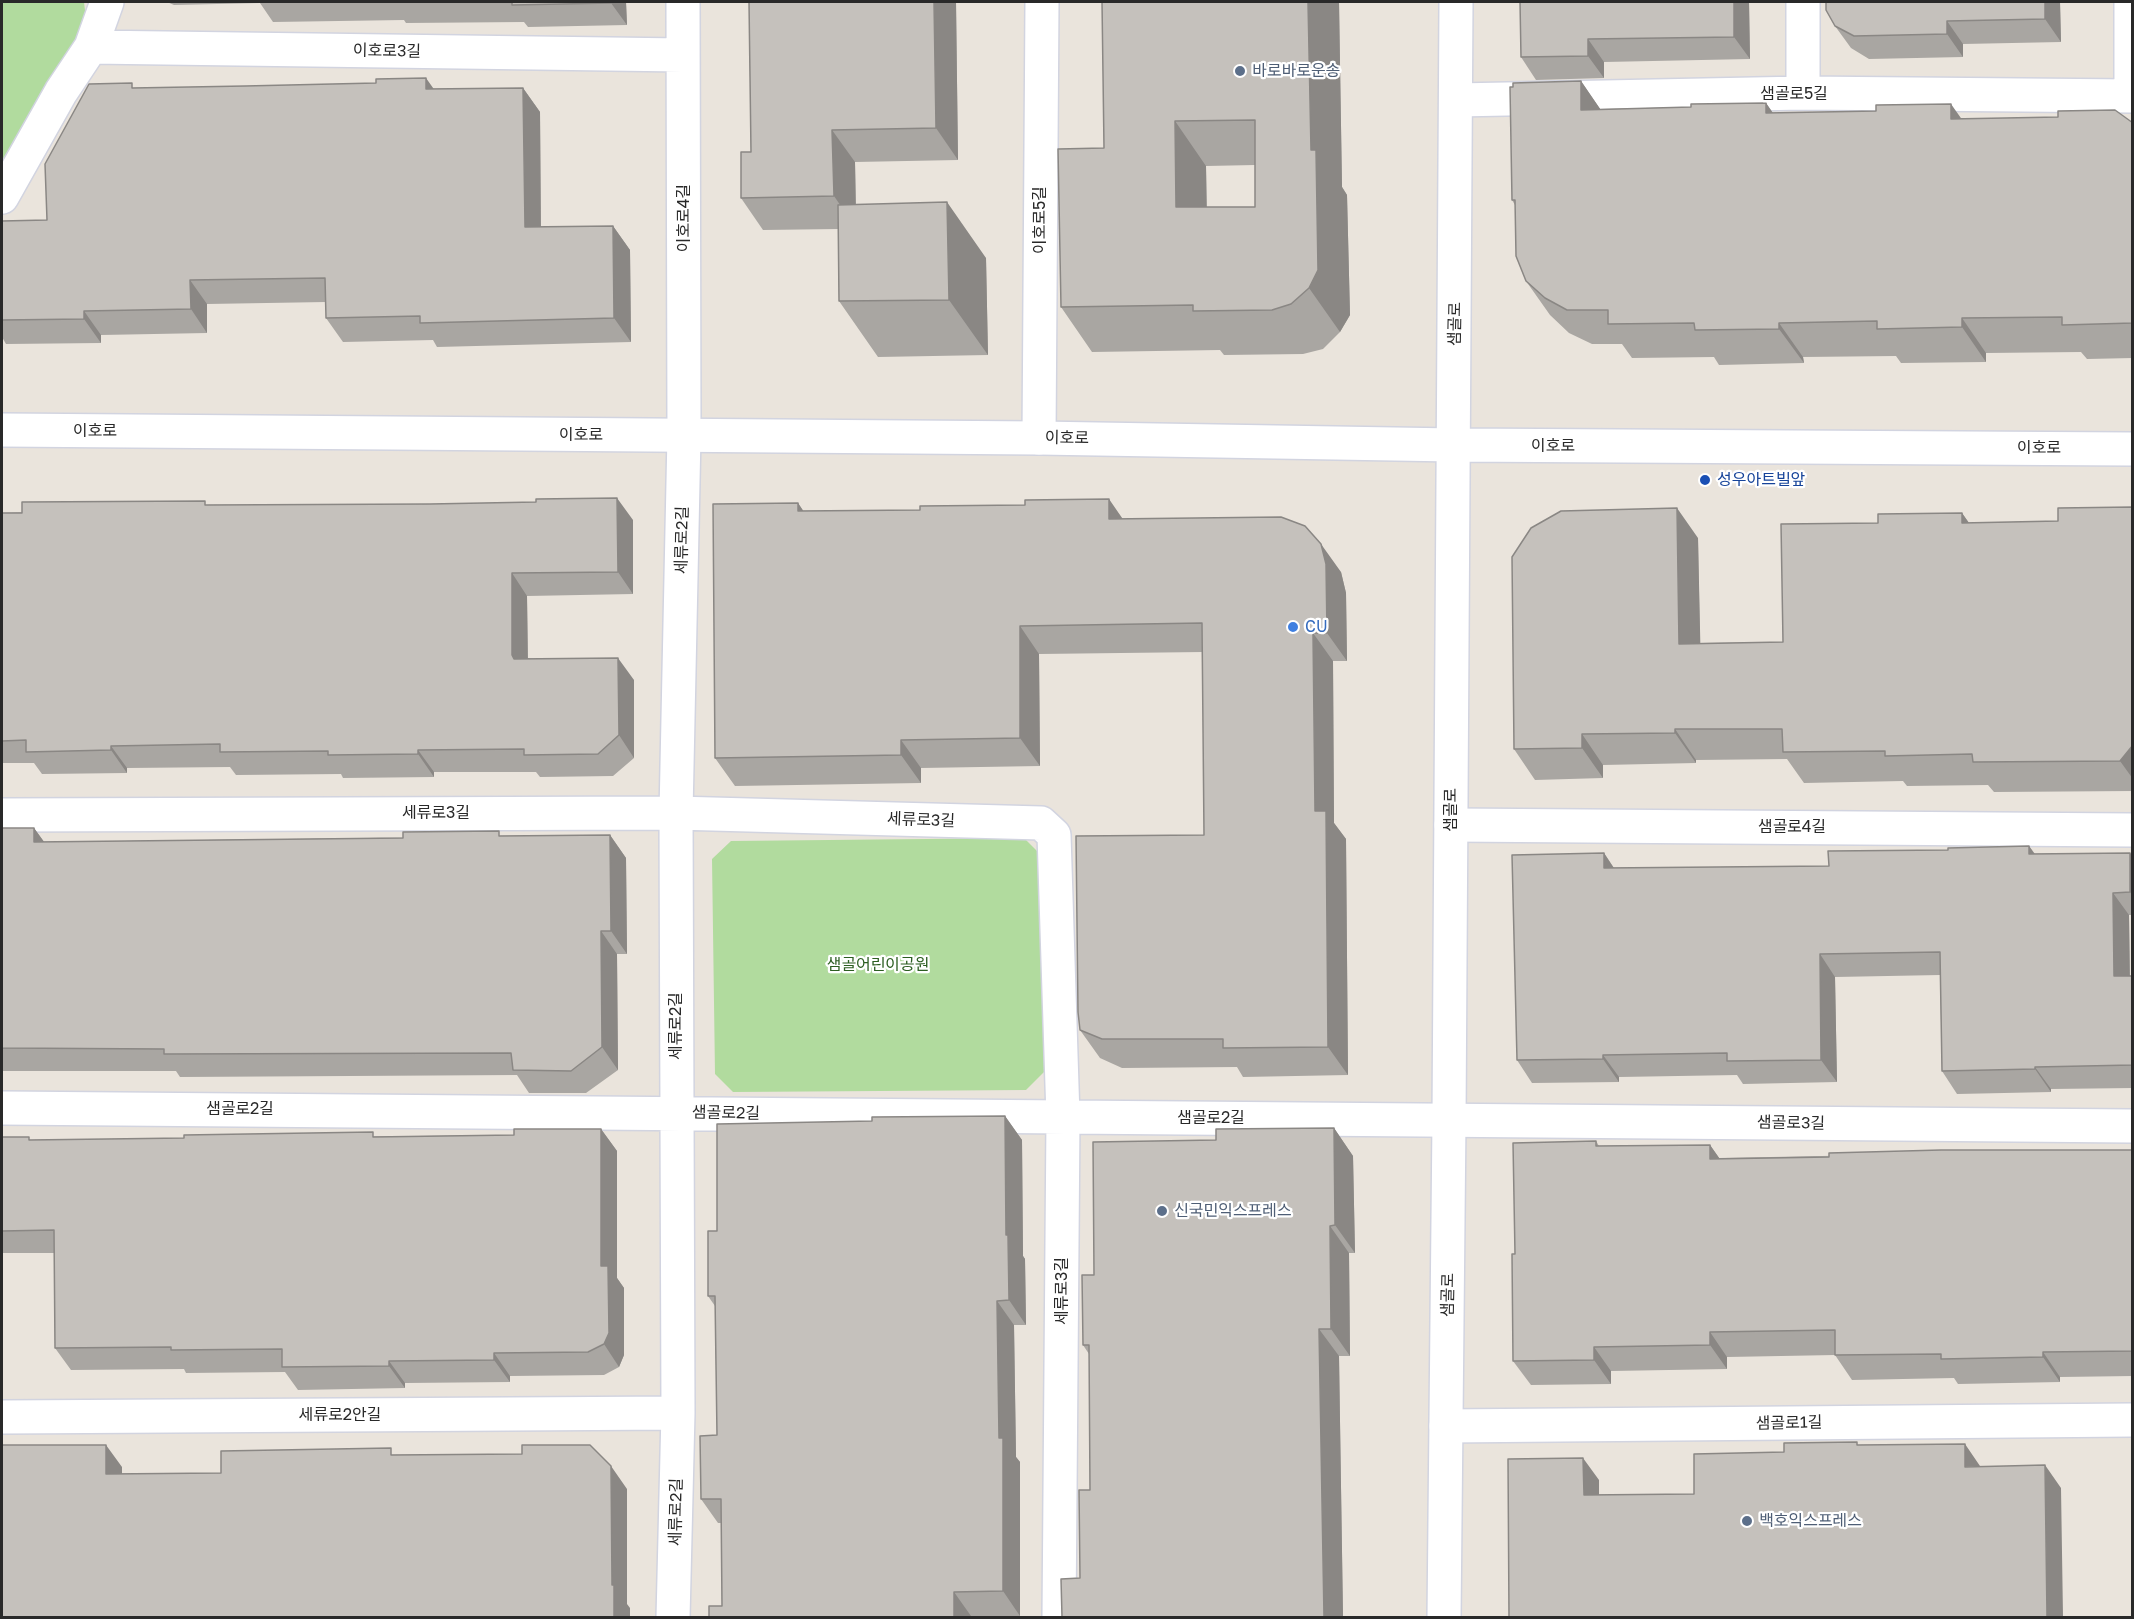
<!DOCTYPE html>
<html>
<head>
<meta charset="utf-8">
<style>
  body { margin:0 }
  #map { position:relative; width:2134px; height:1619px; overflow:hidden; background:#eae4dc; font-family:"Golos Text",sans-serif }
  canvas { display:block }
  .frame { position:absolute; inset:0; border:3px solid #292929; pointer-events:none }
</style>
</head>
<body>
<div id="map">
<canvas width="2134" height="1619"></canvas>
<div class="frame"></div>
</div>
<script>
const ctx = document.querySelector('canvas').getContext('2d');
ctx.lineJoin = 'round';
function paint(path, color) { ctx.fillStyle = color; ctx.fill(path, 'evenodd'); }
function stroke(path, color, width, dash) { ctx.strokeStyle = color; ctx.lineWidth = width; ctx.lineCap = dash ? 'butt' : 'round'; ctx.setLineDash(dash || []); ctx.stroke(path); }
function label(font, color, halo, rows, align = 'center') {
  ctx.font = font + ' "Golos Text","Noto Sans KR",sans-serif'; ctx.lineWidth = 4.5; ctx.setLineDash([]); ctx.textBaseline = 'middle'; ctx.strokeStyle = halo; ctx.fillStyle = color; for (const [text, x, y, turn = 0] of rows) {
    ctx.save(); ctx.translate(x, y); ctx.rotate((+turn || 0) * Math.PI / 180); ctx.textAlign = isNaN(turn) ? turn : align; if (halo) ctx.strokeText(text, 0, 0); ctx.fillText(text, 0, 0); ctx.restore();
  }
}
paint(new Path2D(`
  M 2,2 L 84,2 L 86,19 L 2,192 Z
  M 1024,838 L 1042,856 L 1044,1072 L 1026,1090 L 733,1092 L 715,1074 L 712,859 L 731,841 Z`), '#b1db9e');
const street = new Path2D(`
  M 1803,2 L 1803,93
  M 91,47 L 683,55
  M 2131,96 L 2131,2
  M 1457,100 L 1803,93 L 2132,96
  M 2,197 L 61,92 L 91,47 L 107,2
  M 1039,438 L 1042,2
  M 2,815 L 676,813 L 1041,823 L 1054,835 L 1063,1117 L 1059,1618
  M 1451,825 L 2132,830
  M 2,1108 C 712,1112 1422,1119 2132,1126
  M 2,1417 L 678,1413
  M 1446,1426 L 2132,1420
  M 673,1618 L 678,1413 L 676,813 L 684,435 L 683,2`);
const secondary = new Path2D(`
  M 2,430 L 1039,438 L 1454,445 L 2132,449
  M 1444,1618 L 1449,1120 L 1456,2`);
stroke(street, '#d2d4e0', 36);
stroke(secondary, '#d2d4e0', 36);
stroke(street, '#fff', 33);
stroke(secondary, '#fff', 33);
paint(new Path2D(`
  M 167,2 L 626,2 L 627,25 L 528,27 L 524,22 L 406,23 L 404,20 L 273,22 L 260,3 L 174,5 Z
  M 749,2 L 956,2 L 958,160 L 855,162 L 856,204 L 986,258 L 988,355 L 878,357 L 839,301 L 838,229 L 763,230 L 741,198 L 751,152 Z
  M 1102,2 L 1339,2 L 1342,187 L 1347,195 L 1350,315 L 1340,332 L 1323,349 L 1303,354 L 1224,355 L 1220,350 L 1092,352 L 1061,307 L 1104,148 ZM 1255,165 L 1255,207 L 1207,207 L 1206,166 Z
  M 1520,2 L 1749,2 L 1750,59 L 1604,62 L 1604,78 L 1536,80 L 1521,57 Z
  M 2060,2 L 2061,42 L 1963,44 L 1963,57 L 1869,59 L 1851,48 L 1835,26 Z
  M 1581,81 L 1600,109 L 1691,107 L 1766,103 L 1773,113 L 2133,123 L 2133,358 L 2087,359 L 2081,352 L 1986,353 L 1986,362 L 1901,363 L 1896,356 L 1803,357 L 1804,363 L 1719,365 L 1714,357 L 1632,358 L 1622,344 L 1592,344 L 1569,333 L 1550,315 L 1526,281 L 1515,205 L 1512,200 Z
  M 135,88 L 434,89 L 523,88 L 540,112 L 541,227 L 613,226 L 630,250 L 631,342 L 437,347 L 433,340 L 343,342 L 326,318 L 326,302 L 207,304 L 207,333 L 101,335 L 101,343 L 6,344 L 2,337 L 2,221 L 47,220 Z
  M 798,503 L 803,511 L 1122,519 L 1341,572 L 1346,593 L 1347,661 L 1333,661 L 1334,823 L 1346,839 L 1348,1075 L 1243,1077 L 1237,1067 L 1122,1068 L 1100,1058 L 1080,1030 L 1204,835 L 1203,652 L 1039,654 L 1040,766 L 921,768 L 921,783 L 735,786 L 715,758 Z
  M 207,505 L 633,520 L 633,594 L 527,596 L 528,658 L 634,680 L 634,758 L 613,776 L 540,777 L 536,772 L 434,772 L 434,777 L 343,778 L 341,774 L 236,775 L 230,767 L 127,768 L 127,773 L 42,774 L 34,763 L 2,763 L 2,513 Z
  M 2133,507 L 2133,791 L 1994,792 L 1988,785 L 1907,786 L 1903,781 L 1804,783 L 1787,759 L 1696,760 L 1696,763 L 1603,765 L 1603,778 L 1535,780 L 1514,749 L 1698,538 L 1700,643 L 1783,642 L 1878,523 L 1962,513 L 1969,523 L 2058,521 Z
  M 2,828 L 34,828 L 44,842 L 610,835 L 626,858 L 627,954 L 617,954 L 618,1070 L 586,1093 L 529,1093 L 517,1075 L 180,1077 L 176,1071 L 2,1071 Z
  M 2029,846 L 2035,854 L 2130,853 L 2133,857 L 2133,915 L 2129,915 L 2130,976 L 2133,976 L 2133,1088 L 2051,1089 L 2051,1092 L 1957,1094 L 1942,1071 L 1940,975 L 1835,977 L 1837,1082 L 1743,1084 L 1737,1075 L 1619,1077 L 1619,1082 L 1532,1083 L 1517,1060 L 1604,853 L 1614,868 L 1829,866 L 1948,850 Z
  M 1005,1116 L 1022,1140 L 1023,1256 L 1025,1259 L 1026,1325 L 1014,1325 L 1016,1457 L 1020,1462 L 1020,1616 L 971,1616 L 971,1617 L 709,1617 L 722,1606 L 721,1523 L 718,1523 L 701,1499 L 717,1435 L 715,1306 L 708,1296 L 717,1231 L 872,1121 Z
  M 1334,1128 L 1353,1156 L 1355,1253 L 1349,1253 L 1350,1356 L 1339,1356 L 1343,1617 L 1080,1578 L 1090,1490 L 1089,1354 L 1083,1345 L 1094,1275 L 1216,1140 Z
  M 601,1129 L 617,1151 L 617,1278 L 624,1288 L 624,1355 L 619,1367 L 604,1375 L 510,1376 L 510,1382 L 405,1383 L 405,1388 L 298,1390 L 285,1372 L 186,1373 L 184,1369 L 71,1370 L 55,1348 L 54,1253 L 2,1253 L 2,1137 L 31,1140 L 514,1135 Z
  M 1596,1141 L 1599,1146 L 1710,1145 L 1719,1158 L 2133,1150 L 2133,1376 L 2060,1377 L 2060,1382 L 1958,1384 L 1954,1378 L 1852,1380 L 1835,1355 L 1727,1357 L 1727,1369 L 1611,1371 L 1611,1384 L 1531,1385 L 1513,1361 L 1515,1254 Z`), '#a9a6a2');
paint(new Path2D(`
  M 611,2 L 626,2 L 627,25 L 611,3 Z
  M 934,2 L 956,2 L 958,160 L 936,128 Z
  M 1308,2 L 1339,2 L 1342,187 L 1347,195 L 1350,315 L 1340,332 L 1309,288 L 1311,150 Z
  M 1734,2 L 1749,2 L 1750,59 L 1734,37 Z
  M 2045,2 L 2060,2 L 2061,42 L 2045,19 Z
  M 1947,21 L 1963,44 L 1963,57 L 1947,34 Z
  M 1588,39 L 1604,62 L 1604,78 L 1588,56 Z
  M 426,78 L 443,102 L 426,89 Z
  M 1581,81 L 1605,116 L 1581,110 Z
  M 523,88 L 540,112 L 541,251 L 525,227 Z
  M 1766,103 L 1790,138 L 1766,113 Z
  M 1951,104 L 1975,138 L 1951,119 Z
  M 1175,121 L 1206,166 L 1207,252 L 1176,207 Z
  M 832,130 L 855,162 L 856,228 L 834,196 Z
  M 947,202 L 986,258 L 988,355 L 949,300 Z
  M 613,226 L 630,250 L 631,342 L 614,318 Z
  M 190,280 L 207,304 L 207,333 L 191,309 Z
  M 84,311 L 101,335 L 101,343 L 84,319 Z
  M 1962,318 L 1986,353 L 1986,362 L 1962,327 Z
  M 1779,323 L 1803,357 L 1804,363 L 1779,329 Z
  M 617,498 L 633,520 L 633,594 L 618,572 Z
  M 1109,499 L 1129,528 L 1109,519 Z
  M 798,503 L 817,531 L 798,511 Z
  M 1677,508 L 1698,538 L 1701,674 L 1679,644 Z
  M 1962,513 L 1983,543 L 1962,523 Z
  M 1321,544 L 1341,572 L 1346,593 L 1347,661 L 1327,633 Z
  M 512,573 L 527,596 L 528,677 L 514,659 L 512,655 Z
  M 1020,626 L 1039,654 L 1040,766 L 1020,738 Z
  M 1313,633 L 1333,661 L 1334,823 L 1346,839 L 1348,1075 L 1328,1047 L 1315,811 Z
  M 618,658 L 634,680 L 634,758 L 619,735 Z
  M 1675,729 L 1696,760 L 1696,763 L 1675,733 Z
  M 1582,734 L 1603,765 L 1603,778 L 1582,748 Z
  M 901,740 L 921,768 L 921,783 L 901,755 Z
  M 2133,745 L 2133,779 L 2120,761 Z
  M 111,746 L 127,768 L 127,773 L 111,750 Z
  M 418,750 L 434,772 L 434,777 L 418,754 Z
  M 34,828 L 50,850 L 34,842 Z
  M 610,835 L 626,858 L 627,954 L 611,931 Z
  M 2029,846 L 2045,869 L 2029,854 Z
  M 1604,853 L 1619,876 L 1604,868 Z
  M 2130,853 L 2133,857 L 2133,896 L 2130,892 Z
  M 2113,893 L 2129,915 L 2130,998 L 2114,976 Z
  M 601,931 L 617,954 L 618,1070 L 602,1047 Z
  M 1820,954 L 1835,977 L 1837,1082 L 1821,1060 Z
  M 1603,1055 L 1619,1077 L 1619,1082 L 1603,1059 Z
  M 2035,1067 L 2051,1089 L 2051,1092 L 2035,1069 Z
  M 1005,1116 L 1022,1140 L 1023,1256 L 1025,1259 L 1026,1325 L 1009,1300 L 1006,1235 Z
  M 1334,1128 L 1353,1156 L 1355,1253 L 1335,1225 Z
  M 601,1129 L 617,1151 L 617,1278 L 624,1288 L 624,1355 L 619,1367 L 604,1344 L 601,1266 Z
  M 1710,1145 L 1727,1169 L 1710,1159 Z
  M 1330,1226 L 1349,1253 L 1350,1356 L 1331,1329 Z
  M 997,1301 L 1014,1325 L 1016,1457 L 1020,1462 L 1020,1616 L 1003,1591 L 999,1438 Z
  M 1319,1329 L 1339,1356 L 1343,1617 L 1324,1617 Z
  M 1710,1332 L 1727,1357 L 1727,1369 L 1710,1345 Z
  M 1594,1347 L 1611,1371 L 1611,1384 L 1594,1360 Z
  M 2043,1352 L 2060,1377 L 2060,1382 L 2043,1357 Z
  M 494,1353 L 510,1376 L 510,1382 L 494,1360 Z
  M 389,1361 L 405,1383 L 405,1388 L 389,1366 Z
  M 1965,1444 L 1980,1466 L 1965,1467 Z
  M 106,1445 L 122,1467 L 122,1497 L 106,1474 Z
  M 1583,1458 L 1599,1480 L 1599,1518 L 1584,1495 Z
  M 2045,1465 L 2061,1488 L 2063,1617 L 2047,1617 Z
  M 611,1466 L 627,1489 L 627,1604 L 630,1608 L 630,1617 L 614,1617 L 612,1585 Z
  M 954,1592 L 971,1616 L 971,1617 L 954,1617 Z`), '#8a8784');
const building = new Path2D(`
  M 512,2 L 611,2 L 611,3 L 512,5 Z
  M 749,2 L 934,2 L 936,128 L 832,130 L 834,196 L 741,198 L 741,152 L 751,152 Z
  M 1102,2 L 1308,2 L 1311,150 L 1316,150 L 1318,270 L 1309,288 L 1291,304 L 1272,310 L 1193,311 L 1193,305 L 1061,307 L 1058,149 L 1104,148 ZM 1255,120 L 1255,207 L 1176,207 L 1175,121 Z
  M 1520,2 L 1734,2 L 1734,37 L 1588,39 L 1588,56 L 1521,57 Z
  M 1826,2 L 2045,2 L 2045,19 L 1947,21 L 1947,34 L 1854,36 L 1835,26 L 1826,10 Z
  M 426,78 L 426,89 L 523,88 L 525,227 L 613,226 L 614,318 L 420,323 L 420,316 L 326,318 L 325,278 L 190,280 L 191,309 L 84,311 L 84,319 L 2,320 L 2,221 L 47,220 L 45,164 L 89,84 L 132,83 L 132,88 L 245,86 L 376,83 L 376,79 Z
  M 1581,81 L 1581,110 L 1691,107 L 1691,104 L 1766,103 L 1766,113 L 1876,111 L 1876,105 L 1951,104 L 1951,119 L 2058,117 L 2058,111 L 2115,110 L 2133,123 L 2133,323 L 2062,325 L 2062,317 L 1962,318 L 1962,327 L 1877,329 L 1877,321 L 1779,323 L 1779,329 L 1695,330 L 1694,323 L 1608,324 L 1608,310 L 1567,310 L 1545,298 L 1526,281 L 1516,256 L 1515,200 L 1512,200 L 1510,87 L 1513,87 L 1513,83 Z
  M 947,202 L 949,300 L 839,301 L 838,205 Z
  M 617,498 L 618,572 L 512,573 L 512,655 L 514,659 L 618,658 L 619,735 L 598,754 L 524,755 L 524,749 L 418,750 L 418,754 L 328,755 L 328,751 L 220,752 L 220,744 L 111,746 L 111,750 L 26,752 L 26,740 L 2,741 L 2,513 L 22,513 L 22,502 L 205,501 L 205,505 L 430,504 L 536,502 L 536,499 Z
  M 1109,499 L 1109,519 L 1281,517 L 1305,526 L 1321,544 L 1326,564 L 1327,633 L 1313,633 L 1315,811 L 1326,811 L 1328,1047 L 1223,1048 L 1223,1039 L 1102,1039 L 1080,1030 L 1078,1012 L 1076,836 L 1204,835 L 1202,623 L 1020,626 L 1020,738 L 901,740 L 901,755 L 715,758 L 713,504 L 798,503 L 798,511 L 920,510 L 920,506 L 1025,505 L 1025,500 Z
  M 2133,507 L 2133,745 L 2120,761 L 1973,762 L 1972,754 L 1885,756 L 1885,751 L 1783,752 L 1782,729 L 1675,729 L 1675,733 L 1582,734 L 1582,748 L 1514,749 L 1512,557 L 1531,528 L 1561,511 L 1677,508 L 1679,644 L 1783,642 L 1781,524 L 1878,523 L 1878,514 L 1962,513 L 1962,523 L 2058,521 L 2058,508 Z
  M 2,828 L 34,828 L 34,842 L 403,838 L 403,832 L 499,831 L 499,836 L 610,835 L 611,931 L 601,931 L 602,1047 L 571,1071 L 513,1070 L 511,1053 L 164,1054 L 164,1049 L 2,1048 Z
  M 2029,846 L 2029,854 L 2130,853 L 2130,892 L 2113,893 L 2114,976 L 2133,976 L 2133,1065 L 2035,1067 L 2035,1069 L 1942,1071 L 1940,952 L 1820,954 L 1821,1060 L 1727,1061 L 1727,1053 L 1603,1055 L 1603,1059 L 1517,1060 L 1512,855 L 1604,853 L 1604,868 L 1829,866 L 1828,851 L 1948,850 L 1948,848 Z
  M 1005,1116 L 1006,1235 L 1008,1235 L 1009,1300 L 997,1301 L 999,1438 L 1003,1438 L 1003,1591 L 954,1592 L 954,1617 L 709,1617 L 709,1606 L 722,1606 L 721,1499 L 701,1499 L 700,1436 L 717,1435 L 715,1296 L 708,1296 L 708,1231 L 717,1231 L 717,1124 L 872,1121 L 872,1117 Z
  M 1334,1128 L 1335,1225 L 1330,1226 L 1331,1329 L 1319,1329 L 1324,1617 L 1062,1617 L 1061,1579 L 1080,1578 L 1079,1490 L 1090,1490 L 1089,1345 L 1083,1345 L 1082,1275 L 1094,1275 L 1093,1142 L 1216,1140 L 1216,1129 Z
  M 514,1129 L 601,1129 L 601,1266 L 608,1266 L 609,1333 L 604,1344 L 588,1352 L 494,1353 L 494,1360 L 389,1361 L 389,1366 L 282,1367 L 282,1349 L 171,1350 L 171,1347 L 55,1348 L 54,1230 L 2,1231 L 2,1137 L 29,1137 L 29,1140 L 184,1138 L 184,1135 L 373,1132 L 373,1137 L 514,1135 Z
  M 1596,1141 L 1596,1146 L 1710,1145 L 1710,1159 L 1829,1157 L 1829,1153 L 1941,1150 L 2133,1150 L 2133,1351 L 2043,1352 L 2043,1357 L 1941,1359 L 1941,1354 L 1835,1355 L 1835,1330 L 1710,1332 L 1710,1345 L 1594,1347 L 1594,1360 L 1513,1361 L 1512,1254 L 1515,1254 L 1513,1143 Z
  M 1857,1442 L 1857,1445 L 1965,1444 L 1965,1467 L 2045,1465 L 2047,1617 L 1509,1617 L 1508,1459 L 1583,1458 L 1584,1495 L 1694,1494 L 1694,1454 L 1784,1452 L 1784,1443 Z
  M 2,1445 L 106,1445 L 106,1474 L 221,1473 L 221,1451 L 391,1448 L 391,1455 L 522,1454 L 522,1445 L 590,1445 L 611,1466 L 612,1585 L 614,1585 L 614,1617 L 2,1617 Z`);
paint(building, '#c5c1bc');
stroke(building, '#8a8784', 1.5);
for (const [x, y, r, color] of [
  [1240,71,6,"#5c6f8a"],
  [1705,480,6,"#1a4fb4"],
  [1293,627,6,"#3f7fe0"],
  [1162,1211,6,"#5c6f8a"],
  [1747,1521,6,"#5c6f8a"]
]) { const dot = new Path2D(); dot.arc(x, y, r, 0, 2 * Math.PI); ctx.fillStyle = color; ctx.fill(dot); stroke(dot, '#fff', 2); }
label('16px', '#292929', '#fff', [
  ["이호로3길",387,51,1],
  ["샘골로5길",1794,94],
  ["이호로4길",684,218,-90],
  ["이호로5길",1040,220,-90],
  ["샘골로",1455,324,-89],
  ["이호로",95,431],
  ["이호로",581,435],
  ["이호로",1067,438,1],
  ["이호로",1553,446],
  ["이호로",2039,448],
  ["세류로2길",682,540,-89],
  ["샘골로",1451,810,-90],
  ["세류로3길",436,813],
  ["세류로3길",921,820,2],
  ["샘골로4길",1792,827],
  ["세류로2길",676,1026,-90],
  ["샘골로2길",240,1109],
  ["샘골로2길",726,1113,1],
  ["샘골로2길",1211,1118],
  ["샘골로3길",1791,1123,1],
  ["세류로3길",1062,1291,-90],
  ["샘골로",1448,1295,-89],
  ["세류로2안길",340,1415],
  ["샘골로1길",1789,1423,-1],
  ["세류로2길",676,1512,-89]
]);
label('16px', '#4e5e75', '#fff', [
  ["바로바로운송",1252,71],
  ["신국민익스프레스",1174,1211],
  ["백호익스프레스",1759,1521]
], 'left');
label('16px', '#164399', '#fff', [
  ["성우아트빌앞",1717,480]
], 'left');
label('16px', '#366cbe', '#fff', [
  ["CU",1305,627]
], 'left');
label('16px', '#2c5e21', '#fff', [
  ["샘골어린이공원",878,965]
]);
</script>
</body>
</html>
